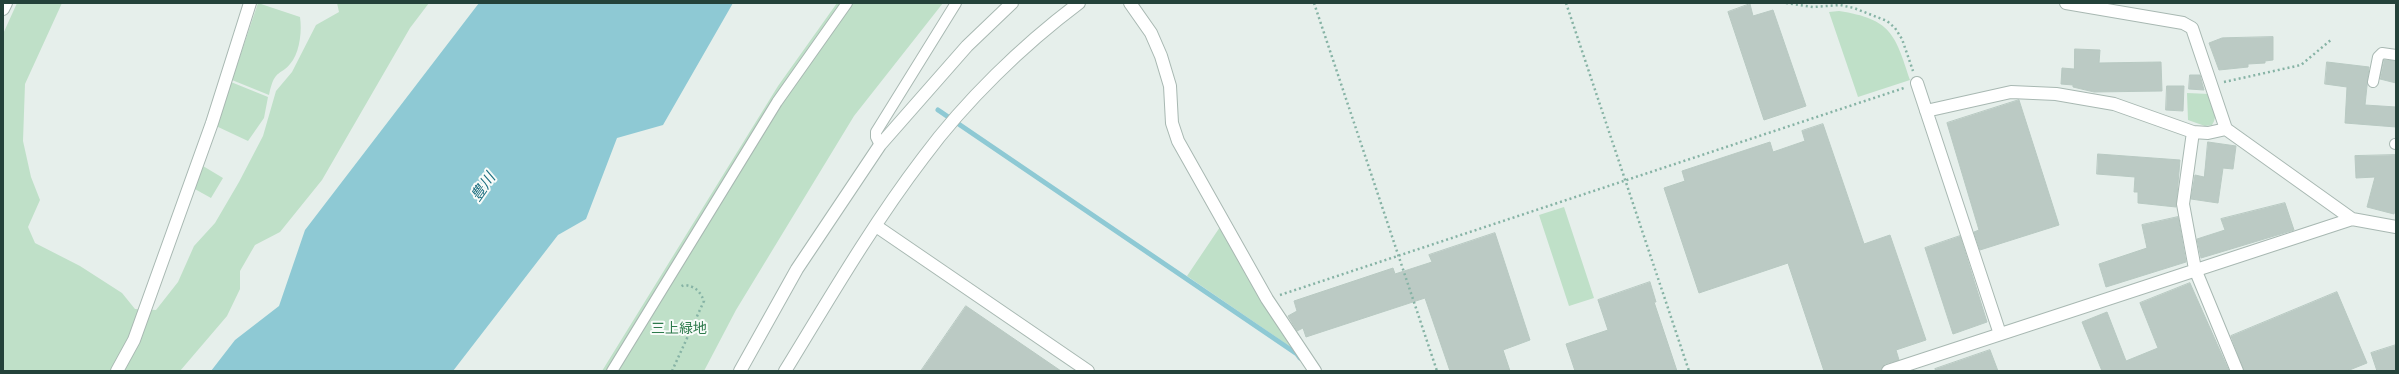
<!DOCTYPE html>
<html>
<head>
<meta charset="utf-8">
<style>
  body { margin:0 }
  #map { position:relative; width:2399px; height:374px; overflow:hidden; background:#e6efeb; font-family:Barlow,sans-serif }
  canvas { display:block }
  .frame { position:absolute; inset:0; border:4px solid #24423a; pointer-events:none }
</style>
</head>
<body>
<div id="map">
<canvas width="2399" height="374"></canvas>
<div class="frame"></div>
</div>
<script>
const ctx = document.querySelector('canvas').getContext('2d');
ctx.lineJoin = 'round';
function paint(path, color) { ctx.fillStyle = color; ctx.fill(path, 'evenodd'); }
function stroke(path, color, width, dash) { ctx.strokeStyle = color; ctx.lineWidth = width; ctx.lineCap = dash ? 'butt' : 'round'; ctx.setLineDash(dash || []); ctx.stroke(path); }
function label(font, color, halo, rows, align = 'center') {
  ctx.font = font + ' Barlow,"Noto Sans JP",sans-serif'; ctx.lineWidth = 4; ctx.setLineDash([]); ctx.textBaseline = 'middle'; ctx.strokeStyle = halo; ctx.fillStyle = color; for (const [text, x, y, turn = 0] of rows) {
    ctx.save(); ctx.translate(x, y); ctx.rotate((+turn || 0) * Math.PI / 180); ctx.textAlign = isNaN(turn) ? turn : align; if (halo) ctx.strokeText(text, 0, 0); ctx.fillText(text, 0, 0); ctx.restore();
  }
}
paint(new Path2D(`
  M 17,3 L 62,3 L 25,84 L 23,141 L 31,177 L 40,200 L 28,227 L 35,243 L 80,266 L 122,293 L 135,309 L 156,310 L 178,282 L 194,246 L 215,223 L 239,182 L 263,136 L 276,91 L 292,72 L 316,25 L 339,12 L 337,3 L 429,3 L 410,28 L 322,180 L 280,232 L 255,245 L 240,271 L 240,289 L 227,316 L 180,371 L 3,371 L 3,34 Z
  M 258,3 L 300,17 C 302,30 300,49 293,60 C 281,78 275,66 269,95 L 232,80 Z
  M 837,3 L 943,3 L 854,116 L 736,310 L 704,371 L 602,371 L 778,86 Z
  M 1839,11 C 1891,19 1895,34 1910,80 L 1858,97 L 1829,12 Z
  M 231,82 L 268,97 L 264,118 L 248,141 L 216,126 Z
  M 2187,93 L 2209,94 C 2213,104 2219,115 2212,125 L 2205,126 L 2188,120 Z
  M 203,166 L 223,178 L 211,198 L 193,188 Z
  M 1564,207 L 1594,298 L 1569,306 L 1539,215 Z
  M 1220,227 L 1298,352 L 1187,276 Z`), '#bfe0c8');
paint(new Path2D(`
  M 479,3 L 733,3 L 663,125 L 617,138 L 586,219 L 558,235 L 453,371 L 211,371 L 235,340 L 279,306 L 305,230 Z`), '#8ec9d4');
stroke(new Path2D(`
  M 938,110 L 1297,354 L 1300,358`), '#8ec9d4', 5);
const building = new Path2D(`
  M 1750,4 L 1753,16 L 1773,10 L 1806,106 L 1764,120 L 1728,12 Z
  M 2273,37 L 2273,60 L 2265,61 L 2265,63 L 2248,64 L 2248,67 L 2219,70 L 2209,43 L 2222,38 Z
  M 2075,49 L 2100,50 L 2099,63 L 2161,62 L 2162,91 L 2094,92 L 2073,87 L 2073,85 L 2061,84 L 2062,68 L 2074,69 Z
  M 2384,60 L 2396,61 L 2396,83 L 2380,79 Z
  M 2327,62 L 2369,67 L 2365,105 L 2396,107 L 2396,127 L 2345,123 L 2347,87 L 2325,84 Z
  M 2190,75 L 2200,75 L 2204,90 L 2189,89 Z
  M 2167,86 L 2184,86 L 2183,111 L 2166,110 Z
  M 2019,100 L 2059,225 L 1980,250 L 1974,232 L 1979,230 L 1947,123 Z
  M 1823,124 L 1864,244 L 1890,235 L 1926,340 L 1896,350 L 1899,360 L 1885,364 L 1881,371 L 1824,371 L 1788,263 L 1699,293 L 1664,188 L 1685,181 L 1682,171 L 1770,142 L 1773,152 L 1805,141 L 1802,131 Z
  M 2208,142 L 2236,146 L 2233,169 L 2223,168 L 2218,203 L 2191,199 L 2195,175 L 2204,177 Z
  M 2098,154 L 2180,160 L 2176,207 L 2138,203 L 2138,192 L 2134,192 L 2135,177 L 2097,174 Z
  M 2396,155 L 2396,206 L 2394,214 L 2367,207 L 2375,177 L 2356,178 L 2355,156 Z
  M 2285,203 L 2294,230 L 2201,258 L 2197,239 L 2225,230 L 2221,219 Z
  M 2178,217 L 2186,262 L 2106,287 L 2099,264 L 2147,248 L 2142,225 Z
  M 1495,233 L 1530,340 L 1503,350 L 1510,371 L 1450,371 L 1425,298 L 1306,337 L 1303,328 L 1297,331 L 1288,316 L 1297,311 L 1294,301 L 1393,268 L 1395,274 L 1432,262 L 1429,255 Z
  M 1960,236 L 1987,322 L 1953,334 L 1925,248 Z
  M 1650,282 L 1656,302 L 1654,302 L 1677,371 L 1575,371 L 1566,344 L 1608,330 L 1598,300 Z
  M 2190,283 L 2229,371 L 2102,371 L 2082,322 L 2107,312 L 2126,361 L 2158,348 L 2140,303 Z
  M 2337,292 L 2367,363 L 2347,371 L 2244,371 L 2231,336 Z
  M 966,306 L 1061,371 L 921,371 Z
  M 2396,345 L 2396,371 L 2377,371 L 2371,353 Z
  M 1990,350 L 1998,371 L 1936,371 L 1935,369 Z`);
paint(building, '#bbcac4');
stroke(building, '#b8c9c2', 1);
const service = new Path2D(`
  M 2373,82 L 2378,57 L 2382,53 L 2396,55
  M 2395,144 L 2396,144
  M 880,145 L 876,137 L 876,132 L 956,3
  M 612,371 L 777,102 L 847,3`);
const minor = new Path2D(`
  M 1130,3 L 1151,33 L 1161,56 L 1170,86 L 1172,123 L 1178,141 L 1267,299 L 1315,371
  M 2066,3 L 2183,23 L 2192,28 L 2226,129 L 2352,219 L 2396,227
  M 1917,83 L 2000,334
  M 1926,111 L 2011,92 L 2056,94 L 2114,104 L 2193,132 L 2208,133 L 2226,129
  M 2193,132 L 2183,204 L 2195,269 L 2237,371
  M 876,226 L 1088,371
  M 117,371 L 134,340 L 212,123 L 250,3
  M 740,371 L 797,269 L 880,145 L 967,46 L 1012,3
  M 785,371 C 829,299 872,225 923,158 C 965,101 1023,45 1079,3
  M 1888,371 L 2352,219`);
const tertiary = new Path2D(`
  M 3,9 L 6,3`);
stroke(service, '#a8b8b2', 12);
stroke(minor, '#a8b8b2', 14);
stroke(tertiary, '#a8b8b2', 14);
stroke(new Path2D(`
  M 1314,3 L 1437,371
  M 1566,3 L 1689,371
  M 1786,3 L 1813,7 L 1840,5 L 1854,8 L 1887,21 L 1895,28 L 1902,39 L 1913,71
  M 2224,82 L 2301,65 L 2332,39
  M 1280,295 L 1904,88
  M 672,371 L 704,301 C 700,291 695,286 684,285 L 680,287`), '#86b3a5', 2.5, [2, 3]);
stroke(service, '#fff', 10);
stroke(minor, '#fff', 12);
stroke(tertiary, '#fff', 12);
label('14px', '#2d7a4b', '#f7fbf9', [
  ["三上緑地",679,328]
]);
label('italic 15px', '#1c6f80', '#f7fbf9', [
  ["豊川",483,187,-55]
]);
</script>
</body>
</html>
